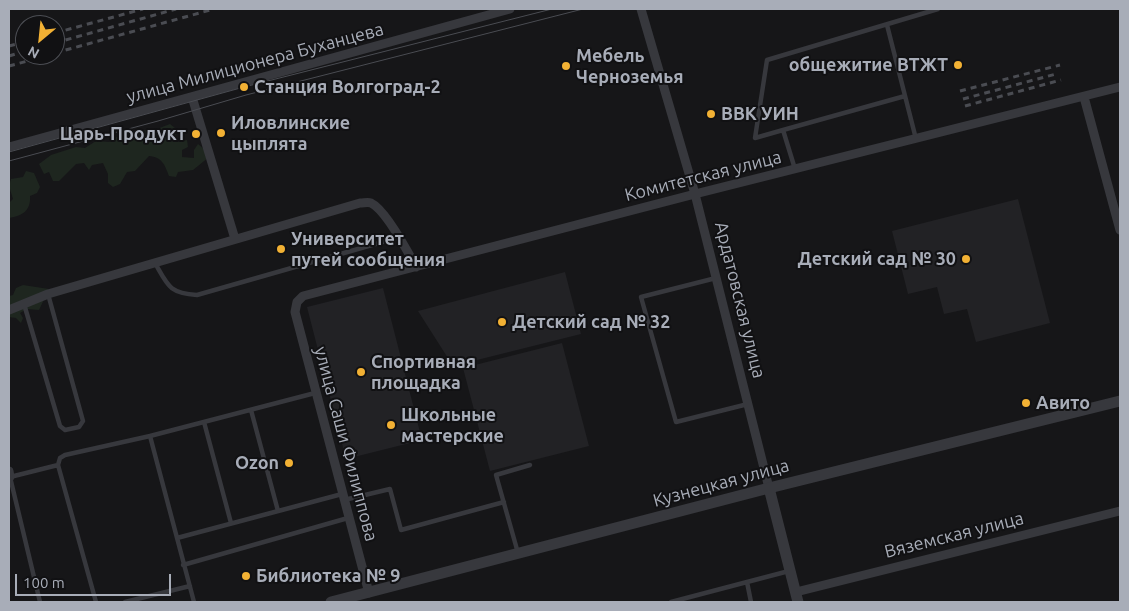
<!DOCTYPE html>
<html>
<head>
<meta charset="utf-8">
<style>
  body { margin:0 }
  #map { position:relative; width:1129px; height:611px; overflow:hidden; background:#161618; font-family:Ubuntu,sans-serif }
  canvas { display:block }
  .frame { position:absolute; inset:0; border:10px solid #a8adb8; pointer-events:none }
  .north { position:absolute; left:15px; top:15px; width:50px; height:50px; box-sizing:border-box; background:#111113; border:1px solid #4d4f55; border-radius:50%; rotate:208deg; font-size:14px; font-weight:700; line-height:20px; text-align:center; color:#a8adb8 }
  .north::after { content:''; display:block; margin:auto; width:18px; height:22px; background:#f2b134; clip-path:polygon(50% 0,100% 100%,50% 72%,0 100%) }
  .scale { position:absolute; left:15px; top:574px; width:156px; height:22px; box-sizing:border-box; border:2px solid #a8adb8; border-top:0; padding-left:6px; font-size:15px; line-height:18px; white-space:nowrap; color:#a8adb8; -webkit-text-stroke:4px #111113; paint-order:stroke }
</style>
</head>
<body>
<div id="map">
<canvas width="1129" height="611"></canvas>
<div class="frame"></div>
<div class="north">N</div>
<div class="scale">100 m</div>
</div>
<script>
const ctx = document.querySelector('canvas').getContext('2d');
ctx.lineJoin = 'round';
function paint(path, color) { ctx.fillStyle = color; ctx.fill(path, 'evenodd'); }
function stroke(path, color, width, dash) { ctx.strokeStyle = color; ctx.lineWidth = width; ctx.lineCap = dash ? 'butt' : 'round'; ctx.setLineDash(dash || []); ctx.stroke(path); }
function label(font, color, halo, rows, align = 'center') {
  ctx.font = font + ' Ubuntu,sans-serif'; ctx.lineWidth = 4; ctx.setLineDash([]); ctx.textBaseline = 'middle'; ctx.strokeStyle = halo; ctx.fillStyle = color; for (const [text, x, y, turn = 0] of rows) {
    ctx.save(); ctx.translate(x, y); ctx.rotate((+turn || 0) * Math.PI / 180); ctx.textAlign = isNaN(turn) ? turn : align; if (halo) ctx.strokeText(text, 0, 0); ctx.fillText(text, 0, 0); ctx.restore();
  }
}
paint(new Path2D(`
  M 1018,199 L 1050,323 L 976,342 L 967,309 L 944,314 L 937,287 L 908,294 L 892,231 Z
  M 565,272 L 581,334 L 453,366 L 418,311 Z
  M 383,288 L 422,440 L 346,459 L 307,307 Z
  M 562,343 L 589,446 L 490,471 L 463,368 Z`), '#222225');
paint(new Path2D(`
  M 170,124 L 175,128 L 177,142 L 187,140 L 188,147 L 182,150 L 182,157 L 194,158 L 194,150 L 198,144 L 205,150 L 209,157 L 193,170 L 178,172 L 176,177 L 169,176 C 165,165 162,157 149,156 L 135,171 L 127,172 L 120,184 L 113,187 L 108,183 L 108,174 L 103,163 L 92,165 L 89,170 L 84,163 L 76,164 L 59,181 L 53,181 L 49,172 L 44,174 L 39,164 L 51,155 L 76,147 L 85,148 L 96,141 L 109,142 L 118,136 L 140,133 L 149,128 L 157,129 Z
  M 26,171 L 34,173 L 40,187 L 37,193 L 30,196 C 31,211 22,216 9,218 L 9,203 L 13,199 L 9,186 L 11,179 L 23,177 Z
  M 23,285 L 49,289 L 39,310 L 27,309 L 20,313 L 23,318 L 21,323 L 16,318 L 9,317 L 9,296 L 13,295 L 16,288 Z`), '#1e261f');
stroke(new Path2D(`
  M 887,25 L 916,139
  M 783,130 L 905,96
  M 795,169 L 783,130 L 755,138 L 767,60 L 938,9
  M 155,263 C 168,286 169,293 197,295 L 400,237
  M 716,278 L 641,297 L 676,422 L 748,404
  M 24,304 L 60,426 L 65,430 L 79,427 L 83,421 L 48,294
  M 251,410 L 278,511
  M 204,422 L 231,523
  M 150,436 L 194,602
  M 344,500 L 390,489 L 401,530 L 504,502
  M 177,538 L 342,494
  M 518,553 L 496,475 L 530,465
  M 183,565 L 348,518
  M 747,582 L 789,571
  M 40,602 L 10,477 L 58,465
  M 96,602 L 58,465 L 60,458 L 65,455 L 150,436 L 315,393
  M 125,602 L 190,586
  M 671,602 L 747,582 L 751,602`), '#37383d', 4.5);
stroke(new Path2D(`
  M 641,9 L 695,194 L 769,488
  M 192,97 L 235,239
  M 1084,97 L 1120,230
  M 9,147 L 510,9
  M 9,310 L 48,294 L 360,203 C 364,203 368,202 371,203 C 386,210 408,252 416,267
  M 9,471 L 10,477
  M 796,592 L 1120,511
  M 369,593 L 295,312 L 297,302 L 303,296 L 695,194 L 1120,87`), '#37383d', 9);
stroke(new Path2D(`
  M 769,488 L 798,602
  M 331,602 L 769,488 L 1120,401`), '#37383d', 11);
stroke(new Path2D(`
  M 9,152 L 244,87 L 552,9
  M 9,161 L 158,121 L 246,95 L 583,9`), '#4a4c52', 1);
stroke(new Path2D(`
  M 55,33 L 143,9
  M 55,43 L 176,9
  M 9,46 L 25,42
  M 55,53 L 214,9
  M 9,56 L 25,51
  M 9,66 L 50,55
  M 960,91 L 1060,65
  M 963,99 L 1056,74
  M 965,106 L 1061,80`), '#4a4c52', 3, [6, 5]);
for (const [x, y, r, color] of [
  [958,65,5,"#f2b134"],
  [566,66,5,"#f2b134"],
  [244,87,5,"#f2b134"],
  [711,114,5,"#f2b134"],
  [221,133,5,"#f2b134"],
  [196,134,5,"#f2b134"],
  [281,249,5,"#f2b134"],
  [966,259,5,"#f2b134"],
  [502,322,5,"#f2b134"],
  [361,372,5,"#f2b134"],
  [1026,403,5,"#f2b134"],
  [391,425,5,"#f2b134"],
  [289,463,5,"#f2b134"],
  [246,576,5,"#f2b134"]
]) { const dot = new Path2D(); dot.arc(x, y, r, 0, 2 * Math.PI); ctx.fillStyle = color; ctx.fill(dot); stroke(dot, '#111113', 2); }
label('bold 18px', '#a8adb8', '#111113', [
  ["Мебель",576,56],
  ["Черноземья",576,77],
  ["общежитие ВТЖТ",948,65,"right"],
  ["Станция Волгоград-2",254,87],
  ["ВВК УИН",721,114],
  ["Иловлинские",231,123],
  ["цыплята",231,144],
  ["Царь-Продукт",186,134,"right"],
  ["Университет",291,239],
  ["путей сообщения",291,260],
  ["Детский сад № 30",956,259,"right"],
  ["Детский сад № 32",512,322],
  ["Спортивная",371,362],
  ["площадка",371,383],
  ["Авито",1036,403],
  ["Школьные",401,415],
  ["мастерские",401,436],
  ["Ozon",279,463,"right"],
  ["Библиотека № 9",256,576]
], 'left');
label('18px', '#a8adb8', '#111113', [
  ["улица Милиционера Буханцева",255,63,-15],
  ["Комитетская улица",703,176,-14],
  ["Ардатовская улица",740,300,76],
  ["улица Саши Филиппова",346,444,75],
  ["Кузнецкая улица",721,483,-15],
  ["Вяземская улица",954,535,-14]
]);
</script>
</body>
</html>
